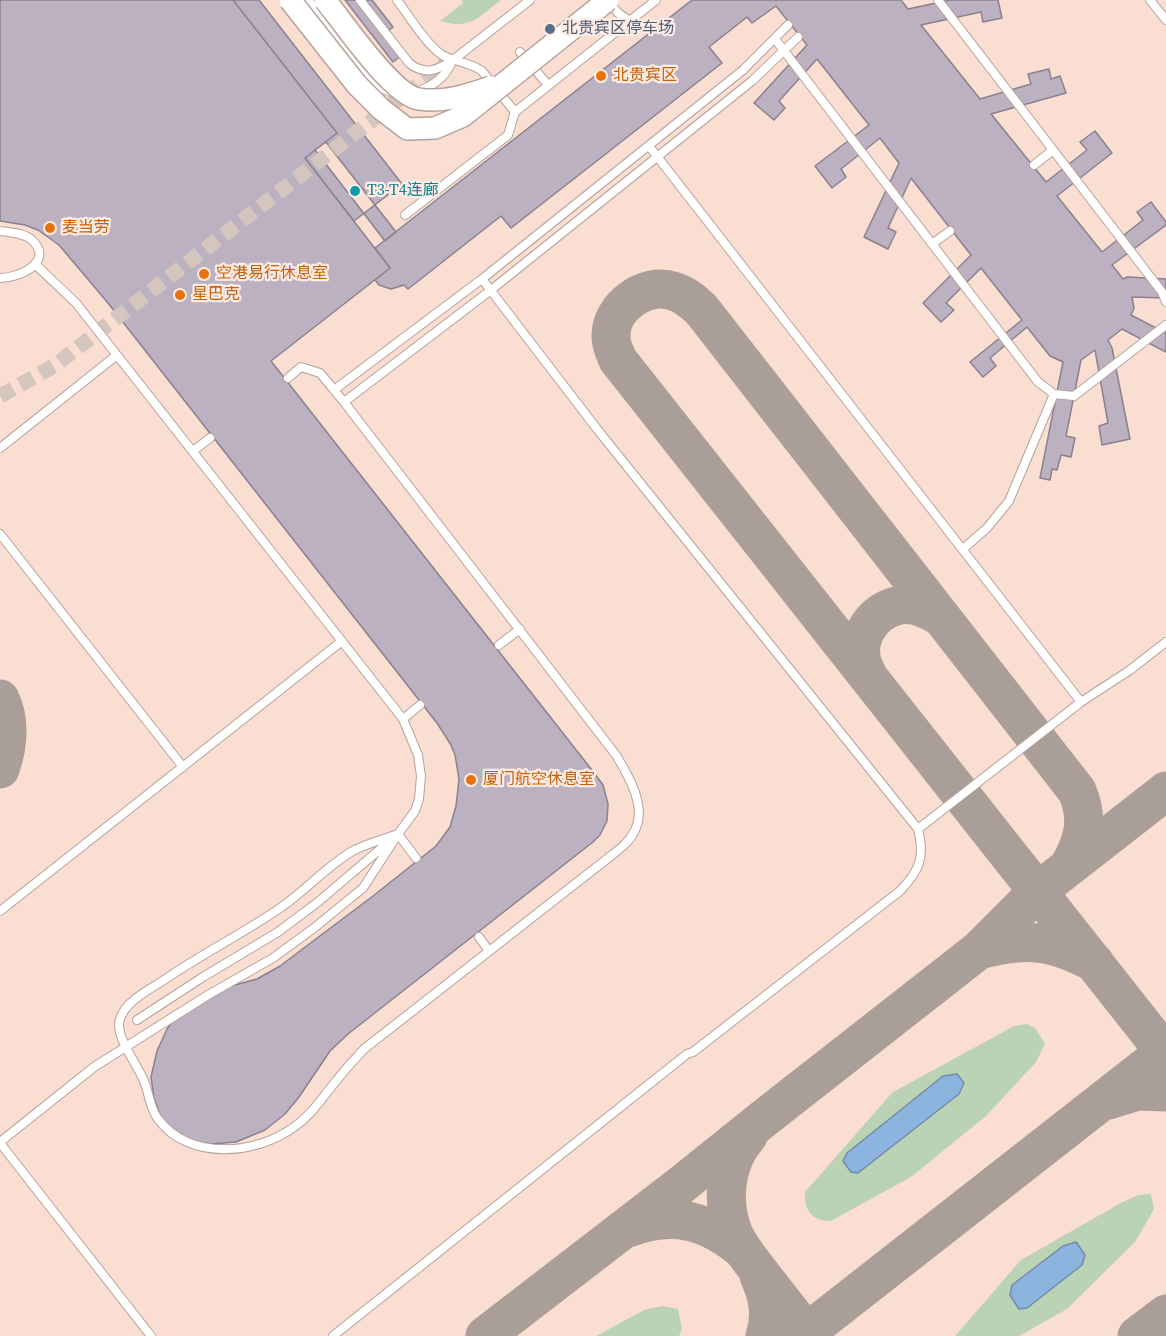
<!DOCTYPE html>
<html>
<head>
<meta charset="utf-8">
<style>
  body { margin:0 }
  canvas { display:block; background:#fdece5 }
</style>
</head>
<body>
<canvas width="1166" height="1336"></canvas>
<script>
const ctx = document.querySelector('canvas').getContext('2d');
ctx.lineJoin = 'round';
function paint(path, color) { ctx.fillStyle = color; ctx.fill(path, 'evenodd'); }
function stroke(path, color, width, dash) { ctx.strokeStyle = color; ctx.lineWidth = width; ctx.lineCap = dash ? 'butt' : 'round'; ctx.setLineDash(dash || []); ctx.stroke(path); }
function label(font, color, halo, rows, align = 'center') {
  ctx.font = font + ' "Source Serif 4","Noto Sans SC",serif'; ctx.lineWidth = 4.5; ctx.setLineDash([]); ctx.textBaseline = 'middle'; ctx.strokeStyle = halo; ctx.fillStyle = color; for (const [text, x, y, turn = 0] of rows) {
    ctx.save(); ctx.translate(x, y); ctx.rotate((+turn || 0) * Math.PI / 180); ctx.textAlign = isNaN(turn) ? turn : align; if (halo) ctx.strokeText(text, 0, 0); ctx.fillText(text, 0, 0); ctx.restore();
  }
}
paint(new Path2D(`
  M 0,0 L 1166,0 L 1166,1336 L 0,1336 Z`), '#faded1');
paint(new Path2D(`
  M 462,0 L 501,0 C 477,18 471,30 440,21 L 463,3 Z
  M 1027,1024 L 1035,1028 L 1045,1044 L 1036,1062 L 986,1116 L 911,1177 L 831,1221 C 812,1221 804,1211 805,1192 L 893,1092 L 1014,1026 Z
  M 1151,1194 L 1154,1209 L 1135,1242 L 1067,1309 L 1019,1336 L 955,1336 L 1021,1260 L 1119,1204 L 1138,1195 Z
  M 662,1306 L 678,1309 L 682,1329 L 679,1336 L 596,1336 L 644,1310 Z`), '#bad3b5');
const water = new Path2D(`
  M 957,1074 L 964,1083 L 959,1094 L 858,1173 L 851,1172 L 843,1161 L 847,1153 L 943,1076 Z
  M 1076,1242 L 1085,1255 L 1082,1265 L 1027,1308 L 1019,1309 L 1010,1295 L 1012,1285 L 1063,1246 Z`);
paint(water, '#8db4de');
stroke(water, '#728ba7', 1.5);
stroke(new Path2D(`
  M 867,674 C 865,669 861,662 861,656 C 858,634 874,612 896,606 C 912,601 928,609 941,617
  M 0,699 C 11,722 8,746 0,769
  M 1069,866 C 1084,840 1089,819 1077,791 L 701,309 C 692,301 684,294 673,291 C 645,282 610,307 611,337 C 611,345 615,353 618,360 L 1166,1054
  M 979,950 C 1026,937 1052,940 1095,963
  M 1109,1100 L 1138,1091 L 1166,1092
  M 748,1136 C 725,1161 721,1201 733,1232 C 740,1249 753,1263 764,1278 C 779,1297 794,1317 810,1336
  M 628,1228 C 673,1211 707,1220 743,1250
  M 759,1276 C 768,1296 772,1315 765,1336
  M 485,1336 L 681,1185 L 767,1116 L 979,950 L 1038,891 L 1166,791
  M 802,1336 L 1166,1051
  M 1137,1336 L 1166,1314`), '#aa9e98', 39);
const building = new Path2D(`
  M 0,0 L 233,0 L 337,133 L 305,158 L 390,268 L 271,361 L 595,774 L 603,785 L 608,804 L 607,821 L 600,835 L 593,842 L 348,1034 L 330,1051 L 299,1097 L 285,1114 L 265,1130 L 236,1142 L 212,1144 L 194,1141 L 176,1132 L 161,1118 L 154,1098 L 151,1077 L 157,1051 L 167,1029 L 173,1021 L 220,989 L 257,979 L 280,966 L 373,896 L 436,846 L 450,827 L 456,806 L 459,779 L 455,755 L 451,745 L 437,723 L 108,303 L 59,245 L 38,230 L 25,225 L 0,221 Z
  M 233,0 L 259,0 L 402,184 L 354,221 L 305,158 L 337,133 Z
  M 345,0 L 372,0 L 393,27 L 386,33 L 403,54 L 393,62 Z
  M 692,0 L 901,0 L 908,9 L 950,0 L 998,0 L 1002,18 L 983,22 L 981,12 L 921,25 L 980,99 L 1031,84 L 1028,74 L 1049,69 L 1051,79 L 1060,76 L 1066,93 L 991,114 L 1046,182 L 1087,150 L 1080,142 L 1095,131 L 1112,153 L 1057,196 L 1102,252 L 1143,220 L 1137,212 L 1151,202 L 1166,222 L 1166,225 L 1112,265 L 1123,279 L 1127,277 L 1166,279 L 1166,298 L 1132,297 L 1134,308 L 1131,315 L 1166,333 L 1166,352 L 1122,329 L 1108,340 L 1112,348 L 1130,439 L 1102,445 L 1099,426 L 1108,423 L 1095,350 L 1081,360 L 1066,436 L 1075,438 L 1071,457 L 1061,455 L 1057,470 L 1052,469 L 1050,480 L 1040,478 L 1063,362 L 1050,356 L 1027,327 L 990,358 L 996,366 L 983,377 L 970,362 L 1022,320 L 981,268 L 946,303 L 954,310 L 941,322 L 923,303 L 971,255 L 911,178 L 888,228 L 896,232 L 888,249 L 864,237 L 899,163 L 880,138 L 841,169 L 846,177 L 832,188 L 815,166 L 869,125 L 817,59 L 779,101 L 785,108 L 774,120 L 754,103 L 807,45 L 776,6 L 752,23 L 747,17 L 709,47 L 722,63 L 511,228 L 501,216 L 408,289 L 404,285 L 391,289 L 379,285 L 375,280 L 390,268 L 375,248 Z
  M 326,142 L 396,232 L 385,241 L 315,150 Z`);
paint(building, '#bcb1c1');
stroke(building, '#8a808f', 1.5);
stroke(new Path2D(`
  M 0,396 L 54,366 L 446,63`), '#d4c5bf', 15, [15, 8]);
const service = new Path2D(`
  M 308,0 L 369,78 L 379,87 L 395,94
  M 360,0 L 409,63 C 425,76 438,70 453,60 L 530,0
  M 397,0 C 409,16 426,44 442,55 C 455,62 469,62 482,71 L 515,112 L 656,0
  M 938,0 L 1162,292 L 1166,302
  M 1150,0 L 1166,20
  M 609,2 L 618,13 L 630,21
  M 775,39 L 1038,382 L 1054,394 L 1074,396 L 1166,325
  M 520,52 L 548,85
  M 415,92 C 432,87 446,77 452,61
  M 649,146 L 1081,702
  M 1034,165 L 1053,150
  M 405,215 L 508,135 L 515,112
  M 0,231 C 10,232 24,233 32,240 C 55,262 19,278 0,278
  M 932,244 L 950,231
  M 288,378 L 301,367 L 320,373 L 344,402 L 616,755 C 628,775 647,806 635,830 C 630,841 621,848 612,855 L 364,1049 C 355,1059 345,1069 337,1080 C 323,1096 312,1115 294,1127 C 256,1155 189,1161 158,1119 C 150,1109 149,1093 144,1081 C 138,1065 114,1036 120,1019 C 126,1000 151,989 167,978 C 205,952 246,932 283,906 C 307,889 326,867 351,852 C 365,844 382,840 398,834
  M 334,390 L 482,279 L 743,70 L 788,25
  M 344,402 L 491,290 L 752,81 L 798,37
  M 0,448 L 117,355
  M 193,451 L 210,438
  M 0,534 L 183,767
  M 963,549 L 987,528 L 1009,501 L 1054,394
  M 499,645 L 520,629
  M 403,719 L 420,705
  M 918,829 L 1081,702 L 1130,670 L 1166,642
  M 398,834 L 416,858
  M 0,911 L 342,641
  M 479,937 L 489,951
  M 137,1020 L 203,977 L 278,932 L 318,902 L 392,839
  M 0,1142 L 94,1067 L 208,995 L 273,958 L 314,928 L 363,888 L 398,834 L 415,811 L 419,799 L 421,776 L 418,755 L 403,719 L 76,303 L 36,265
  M 0,1143 L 151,1336
  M 333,1336 L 687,1054 L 693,1052 L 900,891 C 920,870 925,857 918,829 L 597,429 L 482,279`);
stroke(service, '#b6a29a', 10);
stroke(service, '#fff', 8);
const secondaryBridge = new Path2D(`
  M 290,0 L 357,85 L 381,109 L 407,129 L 435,128 L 463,116 L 608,0
  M 325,0 C 343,22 393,96 419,99 C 444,103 468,95 491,87`);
stroke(secondaryBridge, '#b6a29a', 24, []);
stroke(secondaryBridge, '#fff', 21);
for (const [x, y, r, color] of [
  [550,29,6,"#5c6f8a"],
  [601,76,6,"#e8710a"],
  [355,191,6,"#0f9aa8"],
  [50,228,6,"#e8710a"],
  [204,274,6,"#e8710a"],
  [180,295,6,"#e8710a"],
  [471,780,6,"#e8710a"]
]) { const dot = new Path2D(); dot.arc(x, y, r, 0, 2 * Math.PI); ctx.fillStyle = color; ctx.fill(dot); stroke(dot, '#fdece5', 2); }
label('16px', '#4e5e75', '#fdece5', [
  ["北贵宾区停车场",562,29]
], 'left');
label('16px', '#c56008', '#fdece5', [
  ["北贵宾区",613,76],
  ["麦当劳",62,228],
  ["空港易行休息室",216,274],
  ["星巴克",192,295],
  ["厦门航空休息室",483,780]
], 'left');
label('16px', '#0d838f', '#fdece5', [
  ["T3-T4连廊",367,191]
], 'left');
</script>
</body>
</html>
